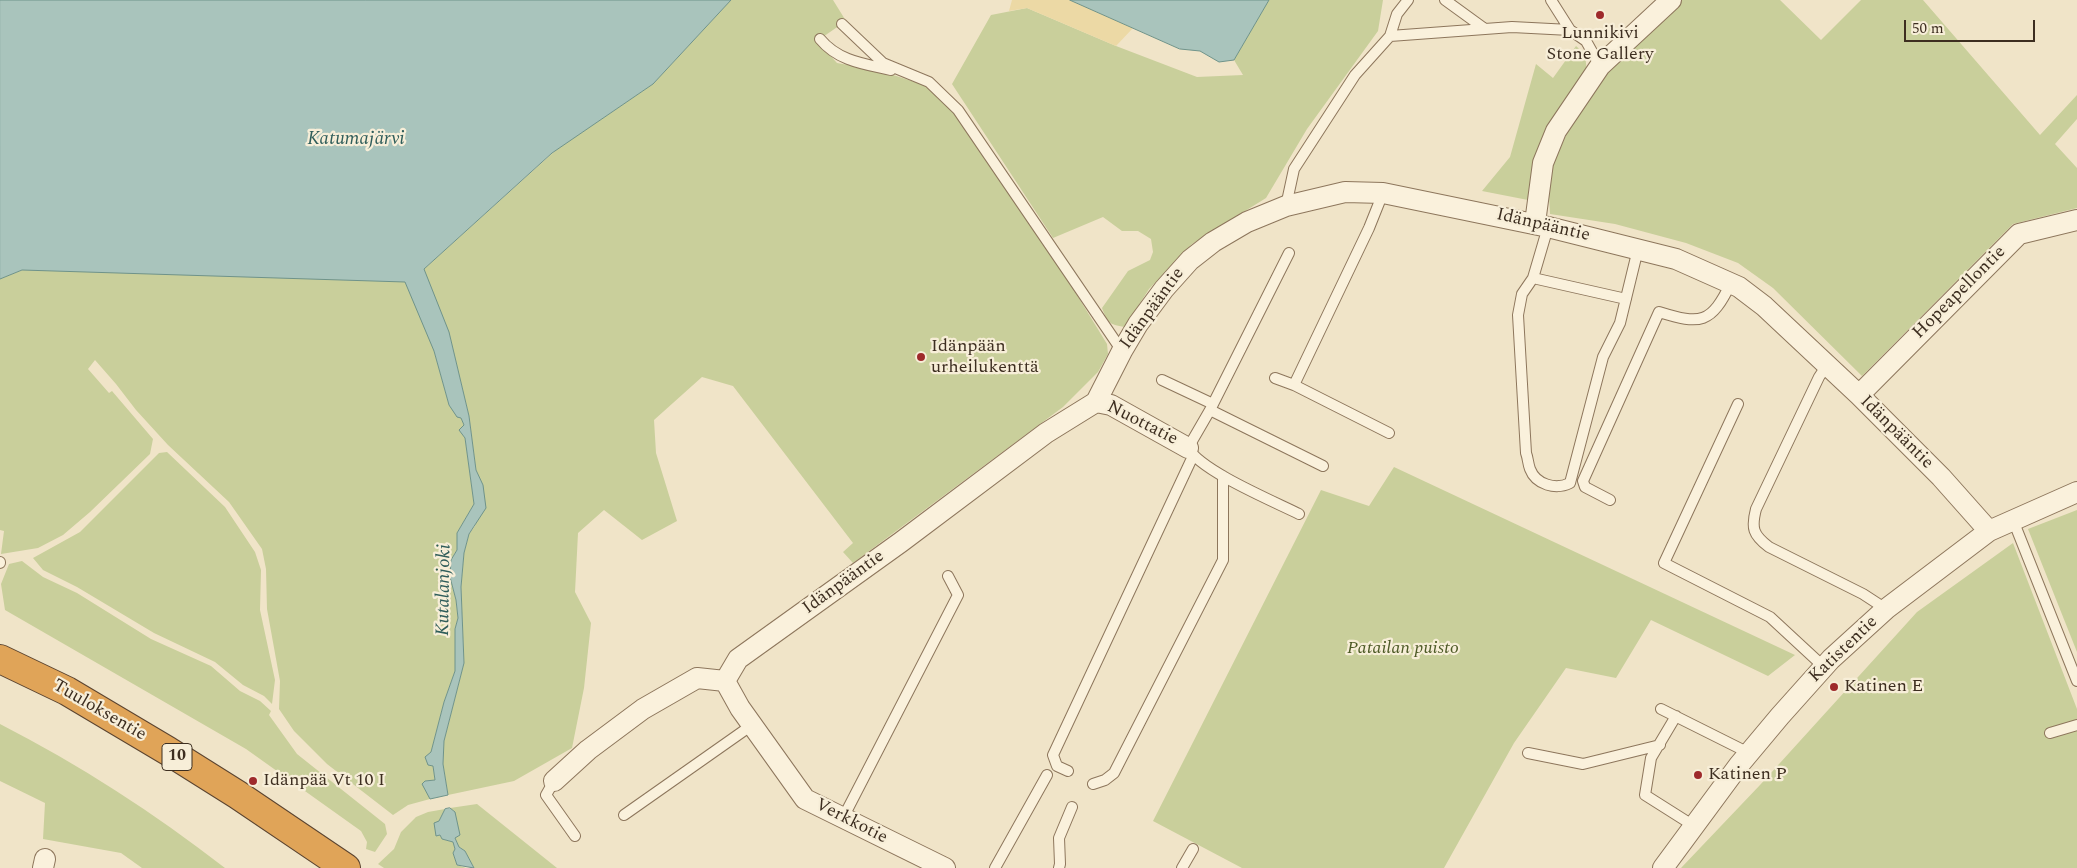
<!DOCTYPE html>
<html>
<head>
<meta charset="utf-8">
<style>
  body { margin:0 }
  #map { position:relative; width:2077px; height:868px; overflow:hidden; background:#f0e4c8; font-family:Spectral,serif }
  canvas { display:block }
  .scale { position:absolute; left:1904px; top:20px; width:131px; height:22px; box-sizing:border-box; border:2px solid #3d2e20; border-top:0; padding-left:6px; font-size:15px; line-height:18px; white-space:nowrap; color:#3d2e20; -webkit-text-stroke:4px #f7eed8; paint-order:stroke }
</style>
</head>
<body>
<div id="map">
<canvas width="2077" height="868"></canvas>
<div class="scale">50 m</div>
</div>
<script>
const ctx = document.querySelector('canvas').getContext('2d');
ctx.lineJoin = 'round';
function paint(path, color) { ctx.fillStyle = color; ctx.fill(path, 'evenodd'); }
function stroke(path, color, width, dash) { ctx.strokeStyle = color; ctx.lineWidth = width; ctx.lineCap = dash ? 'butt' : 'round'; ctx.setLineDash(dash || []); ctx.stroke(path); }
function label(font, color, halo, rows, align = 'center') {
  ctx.font = font + ' Spectral,serif'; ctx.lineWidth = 4.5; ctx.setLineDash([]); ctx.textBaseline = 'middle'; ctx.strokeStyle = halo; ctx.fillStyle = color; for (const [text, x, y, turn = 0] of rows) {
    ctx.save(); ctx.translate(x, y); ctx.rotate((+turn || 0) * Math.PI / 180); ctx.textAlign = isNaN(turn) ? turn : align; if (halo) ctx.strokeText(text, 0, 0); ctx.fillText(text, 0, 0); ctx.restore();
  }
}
paint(new Path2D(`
  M 731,0 L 833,0 L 846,21 L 817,41 L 837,63 L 881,71 L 927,86 L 949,106 L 1069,282 L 1107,344 L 1108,354 L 1098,372 L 1063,407 L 853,563 L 843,552 L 853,543 L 733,386 L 702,377 L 654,420 L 656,453 L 677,521 L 642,540 L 604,510 L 578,533 L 575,592 L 591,623 L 584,688 L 572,748 L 514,781 L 448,795 L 443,764 L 444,741 L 464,663 L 461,587 L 464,553 L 469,534 L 475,526 L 483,486 L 476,470 L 469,416 L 449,333 L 434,351 L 449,405 L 461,418 L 464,425 L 460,430 L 465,438 L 474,504 L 457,533 L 457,550 L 451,560 L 450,577 L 456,600 L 458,618 L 455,629 L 455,671 L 444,702 L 428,764 L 433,766 L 435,780 L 425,781 L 430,799 L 408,805 L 393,815 L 327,764 L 294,731 L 279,709 L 280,681 L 267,609 L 266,569 L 262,549 L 229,502 L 168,445 L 136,410 L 116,384 L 95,360 L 88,369 L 109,393 L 112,391 L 153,439 L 150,454 L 90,512 L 63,535 L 38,548 L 1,554 L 4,531 L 0,530 L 0,279 L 22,270 L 424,269 L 556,150 L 653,84 Z
  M 1269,0 L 1383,0 L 1378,31 L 1307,129 L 1266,198 L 1192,244 L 1149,289 L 1125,327 C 1108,324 1108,323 1102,308 L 1128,271 L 1150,260 L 1153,252 L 1151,239 L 1138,231 L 1122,231 L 1103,217 L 1053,238 L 952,84 L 991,15 L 1027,8 L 1116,46 L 1197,77 L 1243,75 L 1234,60 Z
  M 1682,0 L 1780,0 L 1821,40 L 1861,0 L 1923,0 L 2040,135 L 2077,95 L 2077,119 L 2055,144 L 2077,168 L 2077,208 L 2013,224 L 1862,376 L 1773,288 L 1738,263 L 1686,243 L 1615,224 L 1550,214 L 1548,177 L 1566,135 L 1609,69 Z
  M 1576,46 L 1585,54 L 1587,73 L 1535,162 L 1528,200 L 1482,191 L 1510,157 L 1536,64 L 1553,78 Z
  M 167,452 L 225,507 L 255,552 L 261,570 L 260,610 L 275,680 L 272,704 L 264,696 L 243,685 L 215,662 L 154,633 L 77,587 L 43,570 L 33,558 L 80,532 L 159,453 Z
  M 1394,467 L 1795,655 L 1768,676 L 1651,620 L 1616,678 L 1566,668 L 1514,743 L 1444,868 L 1242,868 L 1153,821 L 1321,490 L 1369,506 Z
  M 2077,510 L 2077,652 L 2028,529 Z
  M 2013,543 L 2077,709 L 2077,868 L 1681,868 L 1760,785 L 1917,612 Z
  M 22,561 L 43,577 L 77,593 L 151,639 L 211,666 L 240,691 L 260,701 L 271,711 L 269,715 L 297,754 L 385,824 L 387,834 L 375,852 L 366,849 L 367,842 L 361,831 L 246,749 L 5,610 L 1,584 L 9,564 Z
  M 0,724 C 80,765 154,813 225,868 L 142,868 L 121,853 L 43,839 L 45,803 L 0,781 Z
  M 477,804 L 557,868 L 474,868 L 465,851 L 459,847 L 455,838 L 455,812 L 450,808 Z
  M 445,809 L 439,821 L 436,836 L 440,835 L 442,839 L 453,842 L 455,849 L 453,853 L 457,865 L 466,868 L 384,868 L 378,864 L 394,849 L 401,832 L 416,817 L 428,812 Z`), '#c9cf9b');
paint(new Path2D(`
  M 1012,0 L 1070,0 L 1133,28 L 1116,46 L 1027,8 L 1009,11 Z`), '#ecd9a5');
const water = new Path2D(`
  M 0,0 L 731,0 L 653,84 L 552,153 L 424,269 L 449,332 L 469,416 L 476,470 L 483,485 L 486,508 L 469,534 L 464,553 L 461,587 L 464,663 L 444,741 L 443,764 L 448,795 L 430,799 L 422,784 L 425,781 L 435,780 L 433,766 L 428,765 L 425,757 L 431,752 L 444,702 L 455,671 L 455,629 L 458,618 L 456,600 L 450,577 L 451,560 L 457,550 L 457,533 L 474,504 L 465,438 L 459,430 L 464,425 L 461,418 L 457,417 L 449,405 L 434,351 L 405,282 L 22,270 L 0,279 Z
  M 1070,0 L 1269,0 L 1234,60 L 1219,62 L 1200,51 L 1180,49 Z
  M 450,808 L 455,812 L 460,835 L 455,838 L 459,847 L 465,851 L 474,868 L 457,865 L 453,853 L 455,849 L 453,842 L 442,839 L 440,835 L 436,836 L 434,823 L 439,821 L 445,809 Z`);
paint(water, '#a9c4bc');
stroke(water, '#6f938a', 1);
const lane = new Path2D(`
  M 1445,0 L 1485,29
  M 1551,0 L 1570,30
  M 842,24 L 883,63 L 929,82 L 958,110 L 1122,351
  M 1390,36 L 1397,14 L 1408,0
  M 820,39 C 838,61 864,64 891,70
  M 1286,206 L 1294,169 L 1355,75 L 1390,36 L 1512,27 L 1570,30 L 1586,41 L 1600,66
  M 1548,227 L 1533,278 L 1522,294 L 1518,315 L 1526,453 C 1528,458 1528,464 1530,469 C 1536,485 1556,490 1570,483 L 1603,357 L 1620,323 L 1638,249
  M 1289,253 L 1210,410 L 1188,448 C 1201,471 1273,501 1299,514
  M 1533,278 L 1626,299
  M 1827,365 L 1819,377 L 1756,509 C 1751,528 1753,535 1769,547 L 1863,594 L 1886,609
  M 1275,378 L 1294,385 L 1389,433
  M 1162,380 L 1213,404
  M 1294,385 L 1369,228 L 1383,193
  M 1738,404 L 1664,563 L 1770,617 L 1824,667
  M 1210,410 L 1323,466
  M 1610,500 L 1585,487 L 1583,481 L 1659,312 C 1701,325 1711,324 1731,283
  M 2013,520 L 2077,681
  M 0,563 L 0,562
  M 1661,709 L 1749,753
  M 1676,716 L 1651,758 L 1645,795 L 1694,826
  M 2050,733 L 2077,725
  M 1528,753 L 1583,764 L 1660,745
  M 1068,771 L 1057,766 L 1053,755 L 1193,456
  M 554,781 L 546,795 L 575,836
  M 1093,784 L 1105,780 L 1114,773 L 1223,560 L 1223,476
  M 624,815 L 752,725
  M 843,818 L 958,595 L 948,576
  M 995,868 L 1047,775
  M 1059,868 L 1060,864 L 1059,838 L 1072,807
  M 1182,868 L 1193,849`);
const street = new Path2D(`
  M 1535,223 L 1543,163 L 1556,131 L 1600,66 L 1671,0
  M 1859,395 L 2019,234 L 2077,220
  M 1096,402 L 1111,405 L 1188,448
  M 725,681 L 738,659 L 901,542 L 1046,433 L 1096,402 L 1122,351 L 1138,324 L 1164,289 L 1190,260 L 1213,242 L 1247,222 L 1286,206 L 1345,192 L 1383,193 L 1548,227 L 1676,259 L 1739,287 L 1764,306 L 1859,395 L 1941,477 L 1989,531
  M 725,681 L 740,708 L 805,799 L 945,868
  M 554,781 L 588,750 L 643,709 L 697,678 L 725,681
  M 43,868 L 45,859
  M 1663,868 L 1739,765 L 1780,716 L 1831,659 L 1886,609 L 1989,531 L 2077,492`);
const highway = new Path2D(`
  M 0,659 L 67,691 L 168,751 L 238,795 L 346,868`);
stroke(lane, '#8d765c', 12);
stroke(street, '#8d765c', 22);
stroke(highway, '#5b4430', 30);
stroke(lane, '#faf1dc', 10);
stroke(street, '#faf1dc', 20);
stroke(highway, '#e0a458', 28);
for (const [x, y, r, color] of [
  [1600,15,5,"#9e2a2b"],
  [921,357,5,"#9e2a2b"],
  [1834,687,5,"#9e2a2b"],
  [1698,775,5,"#9e2a2b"],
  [253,781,5,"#9e2a2b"]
]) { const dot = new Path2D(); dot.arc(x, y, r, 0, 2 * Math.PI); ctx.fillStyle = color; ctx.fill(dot); stroke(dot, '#f7eed8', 2); }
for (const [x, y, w] of [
  [177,757,30]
]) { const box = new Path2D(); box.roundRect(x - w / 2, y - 13.5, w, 27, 4); ctx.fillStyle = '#f7eed8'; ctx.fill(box); stroke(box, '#3d2e20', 1); }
label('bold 16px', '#3d2e20', null, [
  ["10",177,757]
]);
label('18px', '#3d2e20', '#f7eed8', [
  ["Lunnikivi",1600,34,"center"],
  ["Stone Gallery",1600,55,"center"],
  ["Idänpään",931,347],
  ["urheilukenttä",931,368],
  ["Katinen E",1844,687],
  ["Katinen P",1708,775],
  ["Idänpää Vt 10 I",263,781]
], 'left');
label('18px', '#3d2e20', '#f7eed8', [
  ["Idänpääntie",1543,226,13],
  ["Hopeapellontie",1960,293,-45],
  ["Idänpääntie",1153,309,-54],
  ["Nuottatie",1142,424,27],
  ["Idänpääntie",1896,433,45],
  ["Idänpääntie",844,583,-36],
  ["Katistentie",1844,650,-44],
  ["Tuuloksentie",99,711,30],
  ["Verkkotie",851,822,27]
]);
label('italic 18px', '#4d5a26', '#f7eed8', [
  ["Patailan puisto",1403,649]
]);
label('italic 19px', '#2f5d5a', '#f7eed8', [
  ["Katumajärvi",356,140],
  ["Kutalanjoki",445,590,-89]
]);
</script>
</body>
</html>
